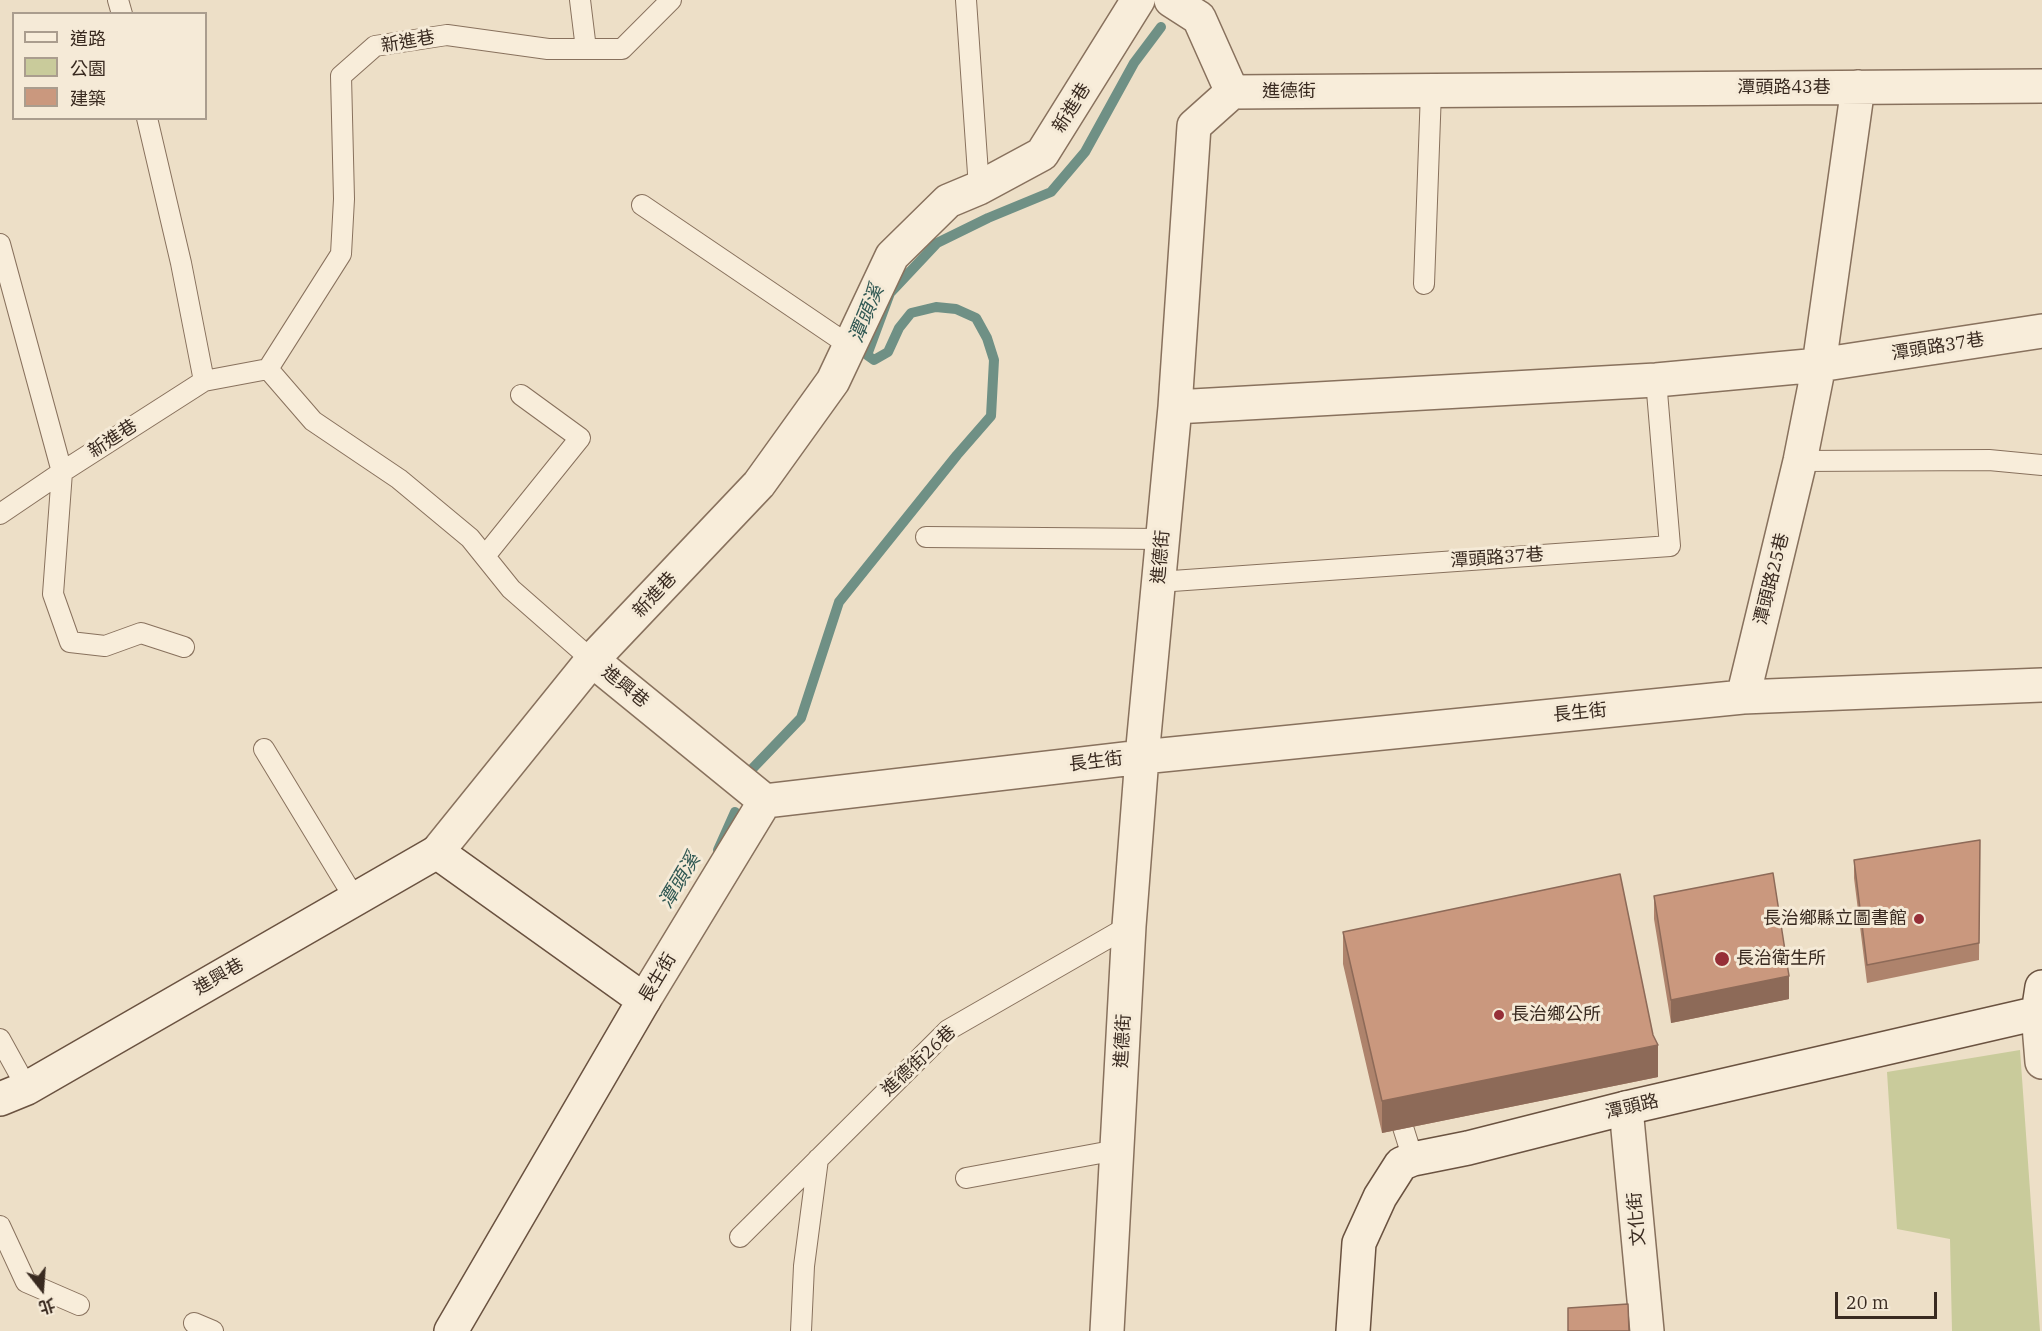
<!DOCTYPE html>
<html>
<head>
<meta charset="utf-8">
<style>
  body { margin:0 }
  #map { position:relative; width:2042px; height:1331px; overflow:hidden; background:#eddfc7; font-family:"IBM Plex Serif","Noto Sans TC",serif }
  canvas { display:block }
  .legend { position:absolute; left:12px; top:12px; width:195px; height:108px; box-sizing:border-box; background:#f5ead7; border:2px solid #aa9d8e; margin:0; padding:8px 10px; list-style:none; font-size:18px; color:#392a20 }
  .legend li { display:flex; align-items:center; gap:12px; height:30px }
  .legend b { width:30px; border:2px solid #aa9d8e }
  .north { position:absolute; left:12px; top:1259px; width:60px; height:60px; -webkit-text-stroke:4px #f5ead7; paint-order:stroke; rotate:163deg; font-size:16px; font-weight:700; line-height:24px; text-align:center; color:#392a20 }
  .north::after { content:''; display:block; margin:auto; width:21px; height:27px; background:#392a20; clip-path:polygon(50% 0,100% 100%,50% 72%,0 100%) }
  .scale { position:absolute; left:1835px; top:1292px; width:102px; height:27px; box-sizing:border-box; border:3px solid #392a20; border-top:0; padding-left:8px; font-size:18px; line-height:21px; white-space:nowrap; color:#392a20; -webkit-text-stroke:4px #f5ead7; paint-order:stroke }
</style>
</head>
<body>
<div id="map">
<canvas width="2042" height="1331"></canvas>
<ul class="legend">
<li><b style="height:8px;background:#f8edda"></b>道路</li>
<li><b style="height:16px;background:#c9cb9b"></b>公園</li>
<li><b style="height:16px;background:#ca987e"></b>建築</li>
</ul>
<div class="north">北</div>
<div class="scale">20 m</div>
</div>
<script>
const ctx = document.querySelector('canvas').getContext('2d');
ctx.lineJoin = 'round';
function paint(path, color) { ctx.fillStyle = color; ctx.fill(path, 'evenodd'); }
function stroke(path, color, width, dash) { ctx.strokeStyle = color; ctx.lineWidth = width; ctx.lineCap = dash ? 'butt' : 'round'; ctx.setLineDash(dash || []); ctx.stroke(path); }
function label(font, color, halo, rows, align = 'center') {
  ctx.font = font + ' "IBM Plex Serif","Noto Sans TC",serif'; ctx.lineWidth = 6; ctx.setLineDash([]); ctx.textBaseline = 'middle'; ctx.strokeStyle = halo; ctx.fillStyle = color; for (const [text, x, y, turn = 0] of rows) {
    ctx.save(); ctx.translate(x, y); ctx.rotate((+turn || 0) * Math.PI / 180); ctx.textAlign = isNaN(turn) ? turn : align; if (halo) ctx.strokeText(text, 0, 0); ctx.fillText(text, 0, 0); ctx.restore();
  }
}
paint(new Path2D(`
  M 2020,1050 L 2040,1331 L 1952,1331 L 1950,1239 L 1897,1229 L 1887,1072 Z`), '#c9cb9b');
stroke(new Path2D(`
  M 752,769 L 801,718 L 839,602 L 957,455 L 991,416 L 994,360 L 987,338 L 976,318 L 956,309 L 936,307 L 911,313 L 899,328 L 888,352 L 874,360 L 867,355 L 890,293 L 937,243 L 988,218 L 1051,192 L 1085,152 L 1134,63 L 1161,27
  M 718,850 L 735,812`), '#6f9085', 10);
const lane = new Path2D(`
  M 118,0 L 122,14
  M 580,0 L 586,49
  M 966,0 L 979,188
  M 147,118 L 181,263 L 204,381
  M 642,205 L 850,346
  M 0,244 L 62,472 L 53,594 L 70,642 L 105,646 L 141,633 L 184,647
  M 1424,284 L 1431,91
  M 268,369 L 341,254 L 344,199 L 341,76 L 375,46 L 447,35 L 548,49 L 622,49 L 671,0
  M 1800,461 L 1989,460 L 2042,465
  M 0,514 L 62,472 L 204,381 L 268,369 L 313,421 L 399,479 L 470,538 L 511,589 L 592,660
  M 926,537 L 1162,539
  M 485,556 L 580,438 L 521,395
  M 1158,582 L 1670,546 L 1656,380
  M 264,749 L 355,899
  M 0,1039 L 27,1088
  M 1396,1105 L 1413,1159
  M 966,1178 L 1117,1150
  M 0,1226 L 26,1282 L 79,1305
  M 740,1237 L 948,1030 L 1129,926
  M 194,1323 L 213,1331
  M 801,1331 L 804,1266 L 818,1159`);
const street = new Path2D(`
  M 1171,0 L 1199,18 L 1232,92
  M 1175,407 L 1656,380 L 1819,365 L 2042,331
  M 592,660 L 765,801
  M 1743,697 L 1800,461 L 1819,365 L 1858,87
  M 437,852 L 592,660 L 759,484 L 833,381 L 892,256 L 948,201 L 979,188 L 1042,154 L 1138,0
  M 644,1000 L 765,801 L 1142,757 L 1743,697 L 2042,685
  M 2038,1013 L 2042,1062
  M 1626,1108 L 1647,1331
  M 1107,1331 L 1129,926 L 1142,757 L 1175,407 L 1194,126 L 1232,92 L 2042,86`);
const secondary = new Path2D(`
  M 0,1099 L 27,1088 L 437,852 L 644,1000 L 451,1331
  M 1353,1331 L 1359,1243 L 1380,1197 L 1401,1164 L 1413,1159 L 1468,1148 L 1626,1108 L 2038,1013 L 2042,987`);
stroke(lane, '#88715d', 22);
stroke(street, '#88715d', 36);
stroke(secondary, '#6a5240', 36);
stroke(lane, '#f8edda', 20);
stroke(street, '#f8edda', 33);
stroke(secondary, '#f8edda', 33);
paint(new Path2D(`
  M 1980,840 L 1979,960 L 1867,983 L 1854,878 L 1854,860 Z
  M 1654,896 L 1789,999 L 1671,1023 L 1654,919 Z
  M 1343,932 L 1658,1077 L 1382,1133 L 1343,964 Z`), '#ae836c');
paint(new Path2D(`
  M 1789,976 L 1789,999 L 1671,1023 L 1671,1000 Z
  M 1658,1045 L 1658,1077 L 1382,1133 L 1382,1101 Z`), '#8d6a58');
const building = new Path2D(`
  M 1980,840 L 1979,943 L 1867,965 L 1854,860 Z
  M 1773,873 L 1789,976 L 1671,1000 L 1654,896 Z
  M 1620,874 L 1653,1035 L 1658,1045 L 1382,1101 L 1343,932 Z
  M 1628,1304 L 1629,1331 L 1568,1331 L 1568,1308 Z`);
paint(building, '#ca987e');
stroke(building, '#8d6a58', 1.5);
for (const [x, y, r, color] of [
  [1919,919,6,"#962f37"],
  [1722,959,8,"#962f37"],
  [1499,1015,6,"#962f37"]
]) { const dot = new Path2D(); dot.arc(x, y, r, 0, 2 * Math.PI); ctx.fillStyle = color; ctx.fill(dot); stroke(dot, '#f5ead7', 2); }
label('18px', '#392a20', '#f5ead7', [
  ["新進巷",408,42,-10],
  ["潭頭路43巷",1784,88],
  ["進德街",1289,92],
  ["新進巷",1072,108,-58],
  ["潭頭路37巷",1938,347,-9],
  ["新進巷",113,439,-33],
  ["進德街",1161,557,-85],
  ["潭頭路37巷",1497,558,-4],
  ["潭頭路25巷",1772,579,-76],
  ["新進巷",655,595,-47],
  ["進興巷",625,687,39],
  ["長生街",1580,713,-6],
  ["長生街",1096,762,-7],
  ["進興巷",219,977,-30],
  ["長生街",658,978,-59],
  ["進德街",1123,1041,-87],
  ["進德街26巷",919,1061,-43],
  ["潭頭路",1632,1107,-13],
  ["文化街",1637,1219,-95]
]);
label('18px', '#392a20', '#f5ead7', [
  ["長治鄉縣立圖書館",1907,919,"right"],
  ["長治衛生所",1736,959],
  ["長治鄉公所",1511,1015]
], 'left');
label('italic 20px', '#305853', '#f5ead7', [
  ["潭頭溪",867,314,-68],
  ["潭頭溪",680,881,-59]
]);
</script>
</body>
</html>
